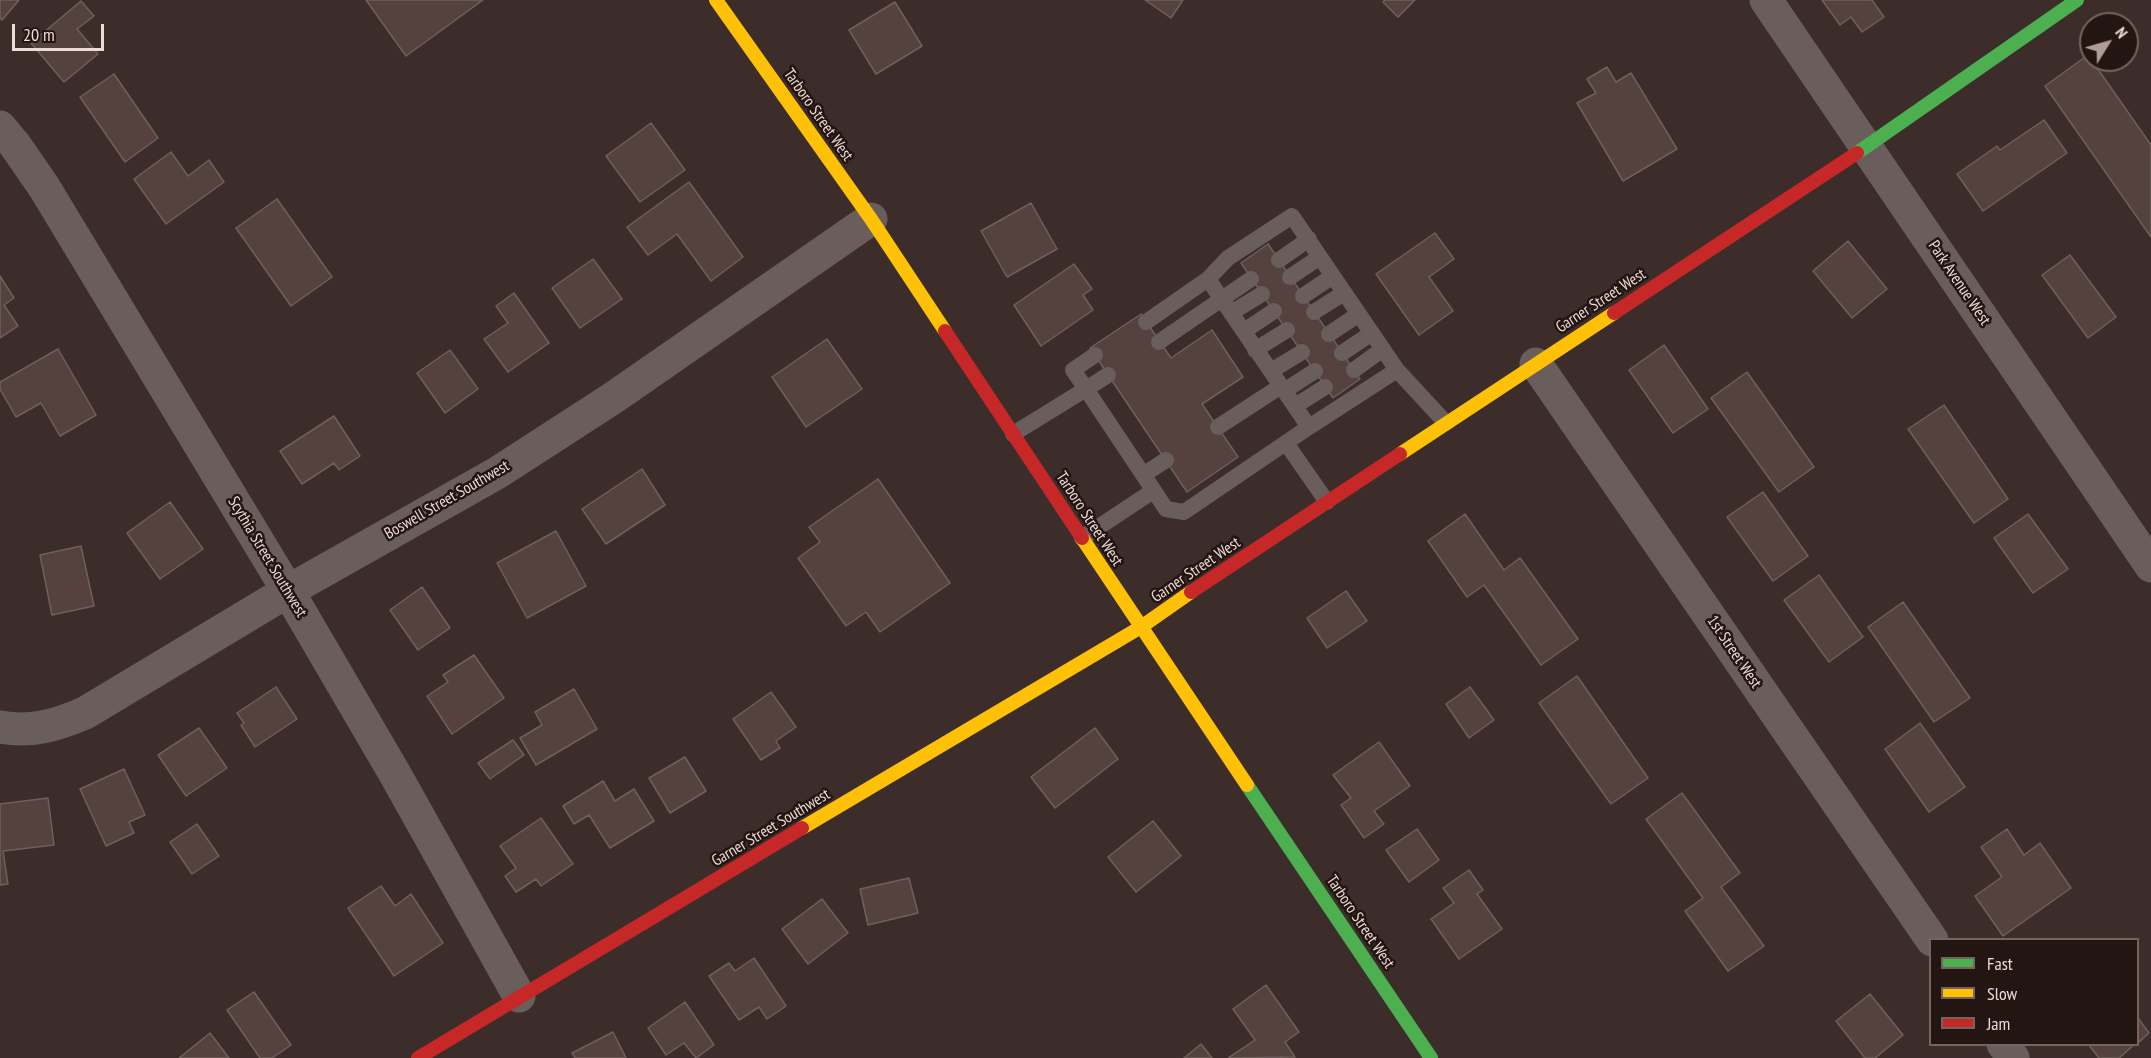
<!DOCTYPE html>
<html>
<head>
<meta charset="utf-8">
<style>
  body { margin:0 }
  #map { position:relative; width:2151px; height:1058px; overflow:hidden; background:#3d2d2a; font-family:"PT Sans Narrow",sans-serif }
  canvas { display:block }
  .legend { position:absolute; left:1929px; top:938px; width:210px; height:108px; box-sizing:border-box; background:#221512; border:2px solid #746460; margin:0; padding:8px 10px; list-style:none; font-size:18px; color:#eedad6 }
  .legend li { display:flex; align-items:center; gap:12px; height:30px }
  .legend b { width:30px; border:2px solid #746460 }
  .north { position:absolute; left:2079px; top:12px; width:60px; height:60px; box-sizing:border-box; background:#221512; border:2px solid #746460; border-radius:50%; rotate:53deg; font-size:16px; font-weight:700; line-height:24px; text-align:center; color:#eedad6 }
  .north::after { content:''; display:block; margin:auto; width:21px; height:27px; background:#b09d9a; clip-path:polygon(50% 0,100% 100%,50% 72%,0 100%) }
  .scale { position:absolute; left:12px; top:24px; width:92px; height:27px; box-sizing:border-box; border:3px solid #eedad6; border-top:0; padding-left:8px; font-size:18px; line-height:21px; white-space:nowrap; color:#eedad6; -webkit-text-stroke:4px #221512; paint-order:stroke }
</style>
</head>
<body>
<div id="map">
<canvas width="2151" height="1058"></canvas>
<ul class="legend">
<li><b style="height:8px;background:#4caf50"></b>Fast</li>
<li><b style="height:8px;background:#ffc107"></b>Slow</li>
<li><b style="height:8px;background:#c62828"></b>Jam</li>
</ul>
<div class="north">N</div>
<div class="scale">20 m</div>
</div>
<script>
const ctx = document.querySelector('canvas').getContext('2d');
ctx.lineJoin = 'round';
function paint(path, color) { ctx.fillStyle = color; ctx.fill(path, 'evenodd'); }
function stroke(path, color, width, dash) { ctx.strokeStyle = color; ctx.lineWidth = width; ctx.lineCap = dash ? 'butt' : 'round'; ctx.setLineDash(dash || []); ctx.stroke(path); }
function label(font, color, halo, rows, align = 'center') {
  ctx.font = font + ' "PT Sans Narrow",sans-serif'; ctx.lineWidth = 5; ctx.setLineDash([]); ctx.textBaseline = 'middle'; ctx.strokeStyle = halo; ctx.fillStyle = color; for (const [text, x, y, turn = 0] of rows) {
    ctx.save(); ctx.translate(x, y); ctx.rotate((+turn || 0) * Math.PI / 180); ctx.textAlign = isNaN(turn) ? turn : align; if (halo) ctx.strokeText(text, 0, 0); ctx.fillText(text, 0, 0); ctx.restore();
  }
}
const building = new Path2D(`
  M 0,0 L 19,0 L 2,20 L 0,18 Z
  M 366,0 L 483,0 L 406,56 Z
  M 1145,0 L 1183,0 L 1171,18 Z
  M 1385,0 L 1415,0 L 1398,17 L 1383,2 Z
  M 1822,0 L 1872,0 L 1884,17 L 1862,32 L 1851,17 L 1840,25 Z
  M 81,1 L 94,16 L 77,29 L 98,54 L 64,82 L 31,43 Z
  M 895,2 L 922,46 L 876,74 L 849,30 Z
  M 2088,55 L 2151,145 L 2151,237 L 2045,86 Z
  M 1607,67 L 1616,82 L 1631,73 L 1677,149 L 1623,181 L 1577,103 L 1596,93 L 1587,79 Z
  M 114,74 L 158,138 L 125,162 L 80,97 Z
  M 2044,120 L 2067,153 L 1983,211 L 1957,174 L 1997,146 L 2000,150 Z
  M 651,123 L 685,170 L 640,202 L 606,156 Z
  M 171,152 L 188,176 L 209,160 L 224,182 L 166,224 L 134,179 Z
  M 689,182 L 743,257 L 711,281 L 677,234 L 648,255 L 627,227 Z
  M 277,199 L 332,277 L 291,306 L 236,228 Z
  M 1031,203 L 1057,249 L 1007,277 L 981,231 Z
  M 1435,233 L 1454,259 L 1429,277 L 1453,311 L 1419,335 L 1376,274 Z
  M 1848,241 L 1887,289 L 1852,318 L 1813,271 Z
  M 1268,244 L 1360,379 L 1333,398 L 1241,263 Z
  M 2070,255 L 2116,317 L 2088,338 L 2042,275 Z
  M 593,259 L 622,299 L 580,328 L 552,288 Z
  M 1074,264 L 1092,289 L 1083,295 L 1093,310 L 1041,346 L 1014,305 Z
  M 0,276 L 14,298 L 4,305 L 18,326 L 0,338 Z
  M 514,293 L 549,343 L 508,372 L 484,339 L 508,323 L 496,306 Z
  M 1141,314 L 1171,358 L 1212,330 L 1243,377 L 1202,404 L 1238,457 L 1187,492 L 1090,348 Z
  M 827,339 L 862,389 L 806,427 L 772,377 Z
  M 1664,345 L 1708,409 L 1673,433 L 1629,370 Z
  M 58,349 L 96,415 L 60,436 L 41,403 L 16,417 L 0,389 L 0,382 Z
  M 450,350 L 478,389 L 445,413 L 417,373 Z
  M 1747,372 L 1814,467 L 1779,492 L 1711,398 Z
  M 1944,405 L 2008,499 L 1974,523 L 1908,429 Z
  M 334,416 L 360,456 L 339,470 L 334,463 L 302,484 L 280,451 Z
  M 642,469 L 665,505 L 606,544 L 582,509 Z
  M 878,479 L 950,583 L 880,632 L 866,612 L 846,626 L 798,558 L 820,542 L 809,527 Z
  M 1763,492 L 1808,556 L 1773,581 L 1727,517 Z
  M 170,502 L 203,549 L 160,579 L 127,533 Z
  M 1465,514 L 1504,570 L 1520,558 L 1578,639 L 1541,665 L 1484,585 L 1467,597 L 1428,541 Z
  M 2028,514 L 2068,569 L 2033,593 L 1994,538 Z
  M 556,531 L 586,586 L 527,618 L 497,563 Z
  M 81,546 L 94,606 L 52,615 L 40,555 Z
  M 1819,575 L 1863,637 L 1829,662 L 1784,600 Z
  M 422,587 L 450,628 L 418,650 L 390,610 Z
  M 1346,591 L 1367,621 L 1327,648 L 1307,618 Z
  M 1903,602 L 1970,698 L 1934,722 L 1868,627 Z
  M 474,655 L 504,698 L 452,734 L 427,696 L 448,682 L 443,675 Z
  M 1577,676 L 1648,778 L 1611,804 L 1539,703 Z
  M 276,687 L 297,719 L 255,747 L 241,725 L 244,723 L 237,713 Z
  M 1470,687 L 1494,720 L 1469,738 L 1446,704 Z
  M 574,689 L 597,729 L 536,765 L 520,738 L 542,725 L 535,712 Z
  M 771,692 L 796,727 L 776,741 L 780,748 L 761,760 L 733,719 Z
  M 1920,723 L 1965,787 L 1929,812 L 1885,749 Z
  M 199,728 L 227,768 L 186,796 L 158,755 Z
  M 1095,728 L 1118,759 L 1055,808 L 1031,777 Z
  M 513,740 L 524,755 L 490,779 L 478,763 Z
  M 1379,742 L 1410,786 L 1374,811 L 1384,824 L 1364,838 L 1341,805 L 1351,798 L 1333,775 Z
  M 685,757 L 706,791 L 670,813 L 649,778 Z
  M 124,769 L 145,815 L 129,822 L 134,833 L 106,846 L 80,789 Z
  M 603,781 L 615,801 L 634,789 L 654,821 L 610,848 L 589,815 L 574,824 L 563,806 Z
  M 1682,793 L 1740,873 L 1721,887 L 1764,946 L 1728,971 L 1685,911 L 1703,898 L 1646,819 Z
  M 48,798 L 54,845 L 3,851 L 8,884 L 0,885 L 0,804 Z
  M 541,818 L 573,864 L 541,886 L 536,879 L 516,892 L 505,876 L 516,868 L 500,846 Z
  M 1153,821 L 1181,856 L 1136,892 L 1108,857 Z
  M 197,824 L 219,856 L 192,874 L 170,842 Z
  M 1417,829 L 1439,860 L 1409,882 L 1386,850 Z
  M 2007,829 L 2024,855 L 2040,843 L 2071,888 L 2003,936 L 1975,896 L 2002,877 L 1981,847 Z
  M 1469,870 L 1483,890 L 1477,894 L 1502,929 L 1459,959 L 1431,919 L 1454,903 L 1443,888 Z
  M 909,878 L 918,913 L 868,925 L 860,889 Z
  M 381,886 L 395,906 L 411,894 L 443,943 L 394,976 L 348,908 Z
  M 822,899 L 848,933 L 808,964 L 782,929 Z
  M 754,958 L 786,1006 L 767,1019 L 759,1007 L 739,1020 L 709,976 L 729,963 L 735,971 Z
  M 1266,985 L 1299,1032 L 1285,1042 L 1295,1057 L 1228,1058 L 1255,1040 L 1233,1009 Z
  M 254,992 L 291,1045 L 272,1058 L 260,1058 L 227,1010 Z
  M 1870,994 L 1903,1035 L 1875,1058 L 1865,1058 L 1836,1021 Z
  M 685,1002 L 714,1045 L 696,1058 L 684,1043 L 666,1055 L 648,1028 Z
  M 2138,1018 L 2149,1033 L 2138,1043 Z
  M 613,1032 L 626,1058 L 575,1058 L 572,1053 Z
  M 210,1033 L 229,1058 L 179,1058 Z
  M 1201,1044 L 1212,1058 L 1184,1058 Z
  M 2088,1044 L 2135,1044 L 2119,1058 L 2099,1058 Z`);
paint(building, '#55423f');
stroke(building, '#6d605d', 1.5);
stroke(new Path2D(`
  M 1279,260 L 1309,239
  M 1290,277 L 1320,257
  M 1208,279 L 1228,258 L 1292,216 L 1397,370 L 1446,423
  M 1303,296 L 1333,276
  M 1314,312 L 1344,293
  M 1231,313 L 1262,294
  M 1244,331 L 1274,311
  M 1329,334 L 1359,314
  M 1159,342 L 1251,279
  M 1255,350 L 1287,330
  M 1342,353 L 1372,333
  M 1095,355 L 1073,370 L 1086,389 L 1108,375
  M 1354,370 L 1383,349
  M 1271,371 L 1302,352
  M 1284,391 L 1315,371
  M 1295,406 L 1325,387
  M 1218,427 L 1281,386
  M 1309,427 L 1397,370
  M 1013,434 L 1086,389 L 1166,509 L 1184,512 L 1309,427 L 1208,279 L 1146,322
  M 1286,443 L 1327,502
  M 1143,475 L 1166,460
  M 1082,538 L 1153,491`), '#6a5e5c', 16);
stroke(new Path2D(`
  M 1766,0 L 2151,566
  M 0,127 L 15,145 L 44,187 L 288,591 L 395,774 L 519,996
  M 1536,364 L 1932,940
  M 0,727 C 31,733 57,725 85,713 L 288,591 L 497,473 L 613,398 L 871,219
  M 2003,1044 L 2013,1058`), '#6a5e5c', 33);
stroke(new Path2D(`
  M 1857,153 L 2077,0
  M 1247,785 L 1431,1058`), '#4caf50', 14);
stroke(new Path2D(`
  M 716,0 L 871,219 L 945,331
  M 1400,454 L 1614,313
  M 1082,538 L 1247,785
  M 802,828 L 1141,627 L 1191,592`), '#ffc107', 14);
stroke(new Path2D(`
  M 1614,313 L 1857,153
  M 945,331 L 1082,538
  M 1191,592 L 1400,454
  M 418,1058 L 802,828`), '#c62828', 14);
label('16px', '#eedad6', '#221512', [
  ["Tarboro Street West",818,115,55],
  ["Park Avenue West",1959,283,56],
  ["Garner Street West",1601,301,-33],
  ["Boswell Street Southwest",447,500,-30],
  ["Tarboro Street West",1089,519,57],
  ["Scythia Street Southwest",267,557,59],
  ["Garner Street West",1196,570,-34],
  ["1st Street West",1734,652,56],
  ["Garner Street Southwest",771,828,-31],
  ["Tarboro Street West",1360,922,56]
]);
</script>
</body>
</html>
